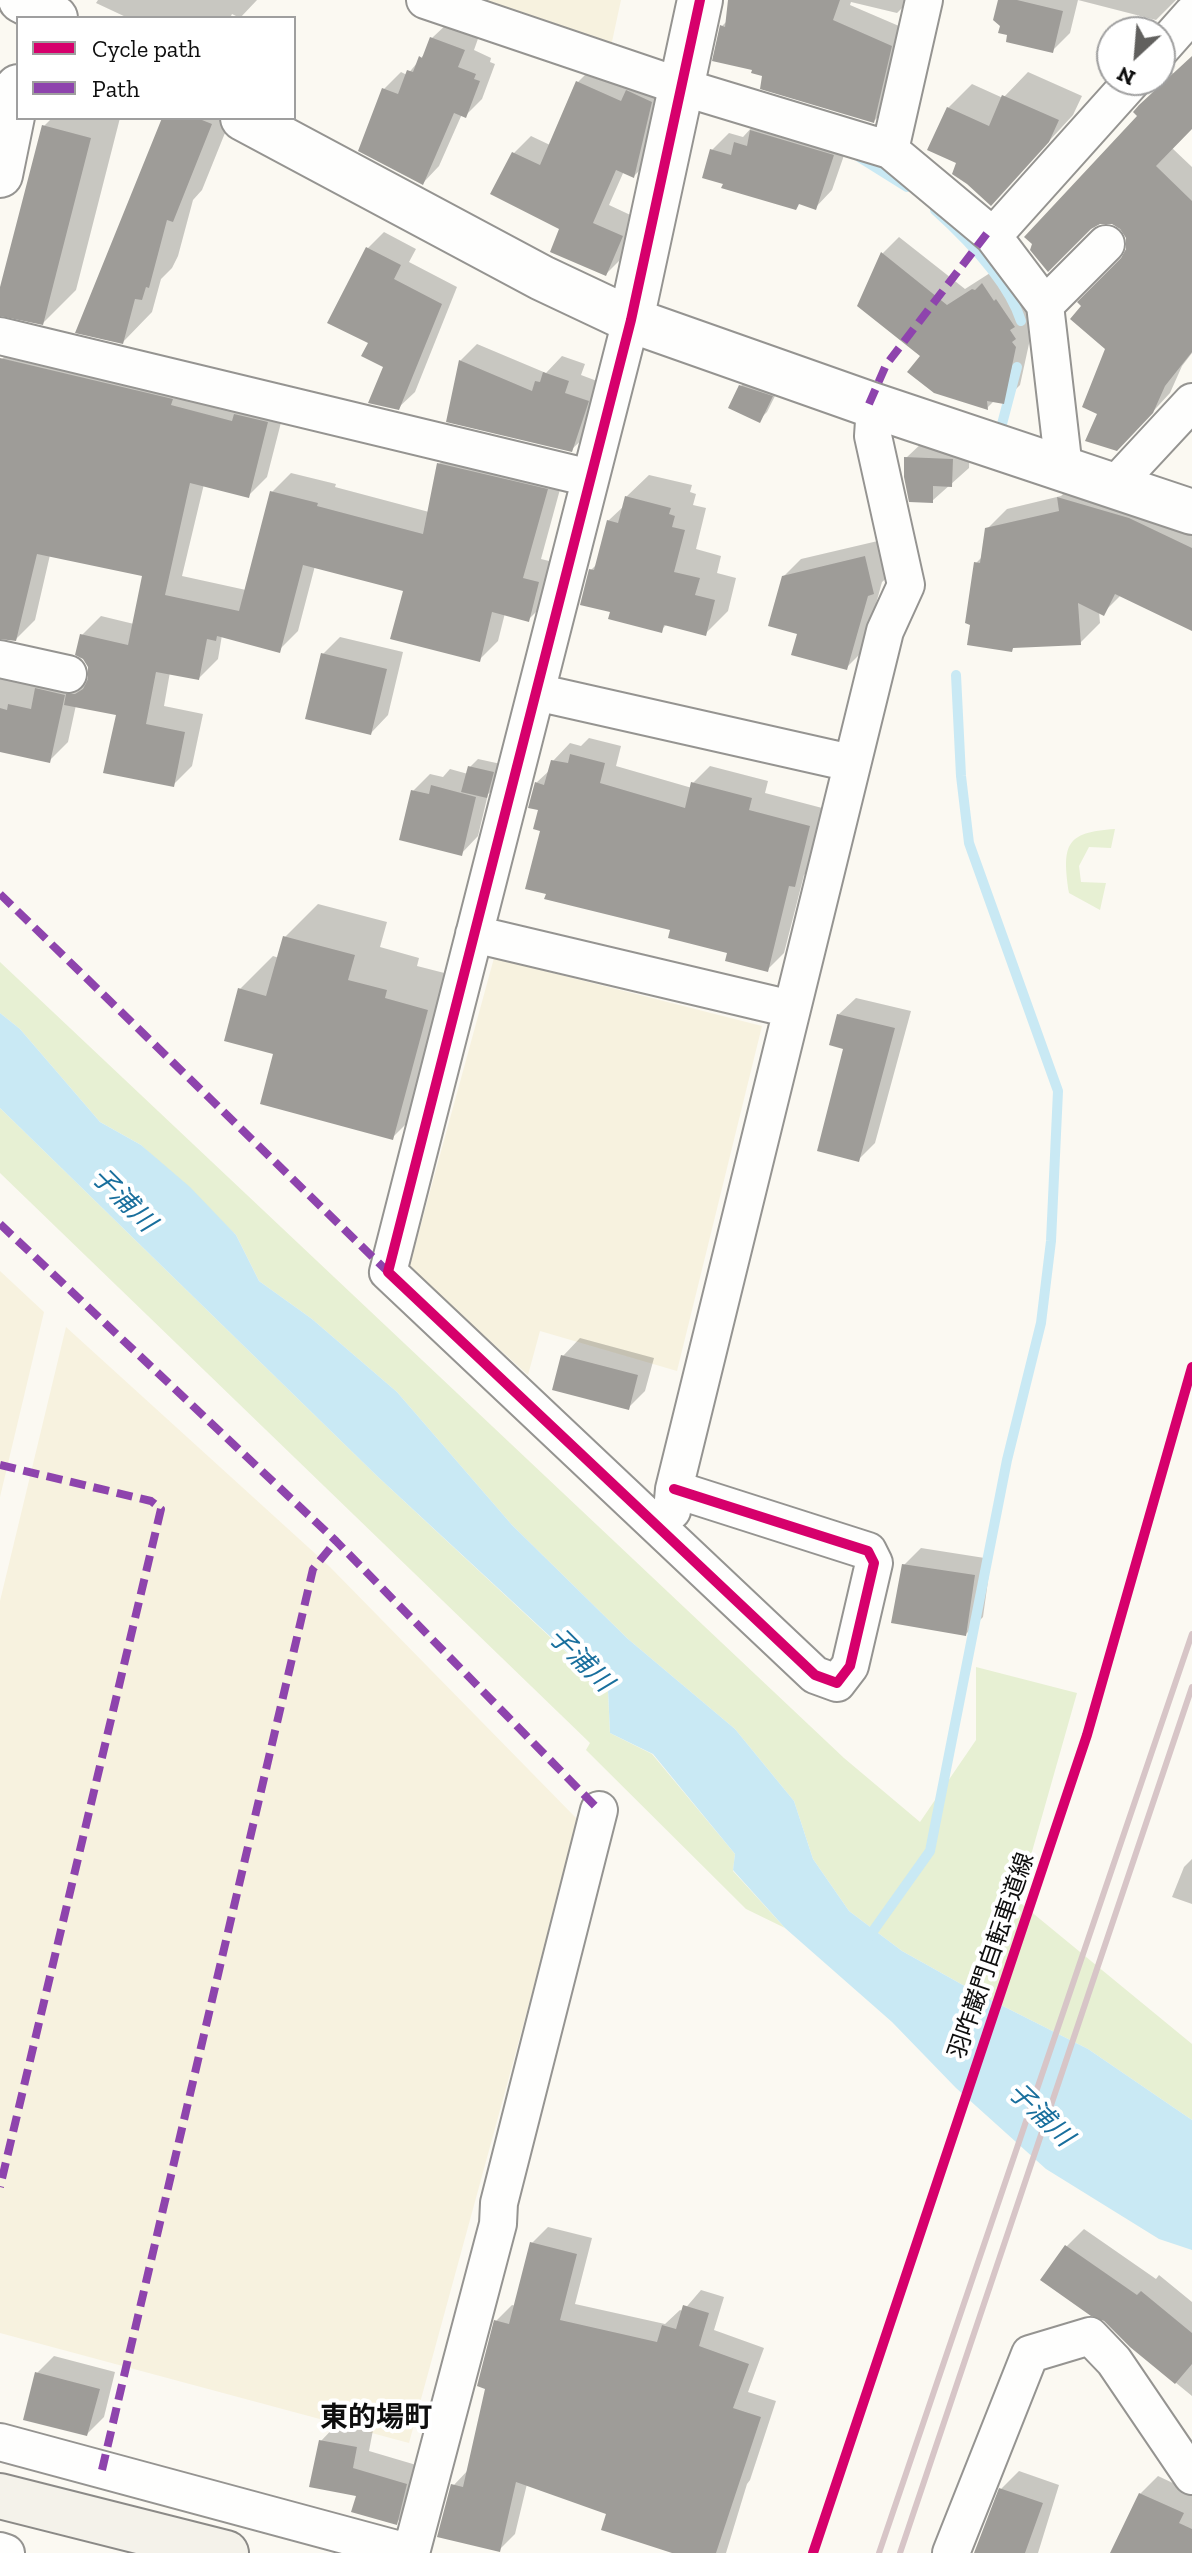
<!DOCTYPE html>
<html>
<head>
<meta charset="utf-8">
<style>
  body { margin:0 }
  #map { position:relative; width:1192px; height:2553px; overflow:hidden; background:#fbf9f2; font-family:"Zilla Slab",serif }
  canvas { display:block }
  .legend { position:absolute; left:16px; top:16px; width:280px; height:104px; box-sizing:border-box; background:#fff; border:2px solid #9f9f9f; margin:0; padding:10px 14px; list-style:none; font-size:24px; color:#0e0e0e }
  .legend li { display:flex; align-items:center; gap:16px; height:40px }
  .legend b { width:40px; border:2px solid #9f9f9f }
  .north { position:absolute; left:1096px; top:16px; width:80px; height:80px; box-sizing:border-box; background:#fff; border:2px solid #9f9f9f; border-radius:50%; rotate:206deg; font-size:22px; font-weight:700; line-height:32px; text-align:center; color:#0e0e0e }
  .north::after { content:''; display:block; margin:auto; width:28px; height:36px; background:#61605e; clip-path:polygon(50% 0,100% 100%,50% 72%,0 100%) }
</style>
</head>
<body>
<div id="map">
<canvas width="1192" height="2553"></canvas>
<ul class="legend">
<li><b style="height:10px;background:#d6006c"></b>Cycle path</li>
<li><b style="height:10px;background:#8e44ad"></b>Path</li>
</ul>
<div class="north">N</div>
</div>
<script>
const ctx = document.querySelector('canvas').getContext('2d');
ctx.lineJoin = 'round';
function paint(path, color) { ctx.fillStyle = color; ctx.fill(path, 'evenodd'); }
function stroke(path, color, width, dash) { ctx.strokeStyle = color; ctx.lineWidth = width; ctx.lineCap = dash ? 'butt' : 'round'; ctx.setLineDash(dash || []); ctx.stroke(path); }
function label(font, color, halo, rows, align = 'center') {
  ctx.font = font + ' "Zilla Slab","Noto Sans JP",serif'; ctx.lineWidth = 8; ctx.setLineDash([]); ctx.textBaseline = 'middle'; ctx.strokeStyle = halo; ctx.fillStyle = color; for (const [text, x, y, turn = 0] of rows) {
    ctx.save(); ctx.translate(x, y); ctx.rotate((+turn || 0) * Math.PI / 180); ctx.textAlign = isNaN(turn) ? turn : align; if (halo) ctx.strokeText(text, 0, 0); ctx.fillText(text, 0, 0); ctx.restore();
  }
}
paint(new Path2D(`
  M 456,0 L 621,0 L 610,51 Z
  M 494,958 L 762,1026 L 677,1371 L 540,1331 L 528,1375 L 409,1268 Z
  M 0,1271 L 44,1312 L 0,1497 Z
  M 66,1327 L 330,1567 L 579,1821 L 409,2443 L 0,2333 L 0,1601 Z`), '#f7f2df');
paint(new Path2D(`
  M 1115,829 L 1111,848 L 1089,847 L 1079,866 L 1081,882 L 1106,883 L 1100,910 L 1069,893 C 1062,845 1065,832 1115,829 Z
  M 0,962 L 844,1758 L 920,1822 L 976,1740 L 976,1667 L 1077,1693 L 1018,1901 L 1192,2044 L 1192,2120 L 1088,2049 L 979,1994 L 902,1951 L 849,1911 L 813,1859 L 794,1801 L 735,1729 L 628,1639 L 512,1525 L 397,1392 L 312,1319 L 259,1281 L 236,1235 L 141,1145 L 100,1122 L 20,1029 L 0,1013 Z
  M 0,1108 L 377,1476 L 608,1691 L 610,1733 L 652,1754 L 735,1854 L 733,1871 L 785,1928 L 746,1909 L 586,1750 L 590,1743 L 0,1173 Z`), '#e7f0d3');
paint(new Path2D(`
  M 0,1013 L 20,1029 L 100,1122 L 141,1145 L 190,1187 L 236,1235 L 259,1281 L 312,1319 L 397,1392 L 512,1525 L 628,1639 L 735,1729 L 794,1801 L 813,1859 L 849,1911 L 902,1951 L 979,1994 L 1088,2049 L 1192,2120 L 1192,2250 L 1159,2239 L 1046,2169 L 956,2088 L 892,2022 L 785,1928 L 733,1870 L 735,1854 L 653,1754 L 610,1733 L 608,1690 L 377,1476 L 0,1108 Z`), '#c9e9f4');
paint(new Path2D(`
  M 98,0 L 257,0 L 240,18 L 232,14 L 230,18 L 128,18 L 96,3 Z
  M 731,0 L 910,0 L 897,13 L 851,2 L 850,5 L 906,29 L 890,105 L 874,121 L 765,75 L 722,26 L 728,20 Z
  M 1000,0 L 1176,0 L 1156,20 L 1078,0 L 1070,33 L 1052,51 Z
  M 449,22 L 480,33 L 474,50 L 491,58 L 490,62 L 495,64 L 482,99 L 465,116 L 462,114 L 439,166 L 423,183 L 361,150 L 384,89 L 401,72 L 407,75 L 427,51 L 432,38 Z
  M 1192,57 L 1192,127 L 1172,148 L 1192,167 L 1192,353 L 1182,366 L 1170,393 L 1134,432 L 1099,413 L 1123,259 L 1128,249 L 1140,116 L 1135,112 L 1172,72 L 1174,74 Z
  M 595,65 L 669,84 L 651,159 L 634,176 L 624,171 L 609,205 L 639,219 L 623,257 L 606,274 L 562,229 L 493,194 L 514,153 L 531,136 L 550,145 L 578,82 Z
  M 1028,72 L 1082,96 L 1073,115 L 991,204 L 959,162 L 948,108 L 972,84 L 1003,98 Z
  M 52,118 L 120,118 L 76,290 L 43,323 L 0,314 L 0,295 L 44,126 Z
  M 164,118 L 231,118 L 202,190 L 193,200 L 178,256 L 172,268 L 161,279 L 152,312 L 123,342 Z
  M 753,126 L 850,138 L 832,190 L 815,208 L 712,150 L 729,133 L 743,137 Z
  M 384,232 L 416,249 L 409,262 L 457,287 L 415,392 L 398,408 L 385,366 L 370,342 L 368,248 Z
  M 899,237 L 965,289 L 990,273 L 992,275 L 999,268 L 1030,309 L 1026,313 L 1031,321 L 1028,324 L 1032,330 L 1020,385 L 1003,402 L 995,400 L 987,408 L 859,305 L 883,253 Z
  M 21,340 L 286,403 L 267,477 L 248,496 L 204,484 L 182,576 L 246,590 L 272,492 L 291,473 L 336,484 L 335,487 L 429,512 L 439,464 L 458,445 L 565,471 L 541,559 L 557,563 L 548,600 L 529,619 L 505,613 L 498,641 L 479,660 L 405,589 L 315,566 L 298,631 L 279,650 L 222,635 L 218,659 L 199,678 L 170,672 L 164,706 L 203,714 L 192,766 L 173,785 L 118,714 L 76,705 L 68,742 L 49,761 L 0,743 L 0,648 L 81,682 L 90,676 L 82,635 L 101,616 L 134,624 L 144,575 L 50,555 L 35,620 L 16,639 L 0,637 L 0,369 L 2,359 Z
  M 477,344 L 546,373 L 562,356 L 585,364 L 581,375 L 605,384 L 589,433 L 571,450 L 460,361 Z
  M 749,378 L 779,388 L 767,412 L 759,420 L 741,386 Z
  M 924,441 L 970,443 L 969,468 L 932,501 L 906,458 Z
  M 649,475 L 692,485 L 690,492 L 696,494 L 693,505 L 706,508 L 696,549 L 721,556 L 717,573 L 736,578 L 728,611 L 705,634 L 667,624 L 661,630 L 613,611 L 591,570 L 598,563 L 608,521 L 625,505 L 626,497 Z
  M 1079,479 L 1192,519 L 1192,629 L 1121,595 L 1103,613 L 1099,611 L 1100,623 L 1080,643 L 1015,646 L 1012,649 L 976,563 L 983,556 L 987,529 L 1007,509 L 1061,496 Z
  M 882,540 L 890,575 L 882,582 L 863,651 L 846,668 L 783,577 L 801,559 Z
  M 340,637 L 403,652 L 388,715 L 371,733 L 323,654 Z
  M 589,738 L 621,746 L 616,766 L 692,788 L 693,783 L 710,766 L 768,781 L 765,793 L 826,809 L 811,868 L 804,875 L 784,953 L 767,970 L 729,951 L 542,829 L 536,783 L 550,770 L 553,761 L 570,743 L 581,746 Z
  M 478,759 L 501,764 L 495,788 L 488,794 L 478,836 L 461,854 L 413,791 L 430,774 L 443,777 L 450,769 L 468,774 L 470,767 Z
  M 318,904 L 387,922 L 380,947 L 419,958 L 417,966 L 460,977 L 425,1105 L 392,1138 L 275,1053 L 240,989 L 273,956 L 279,958 L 285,937 Z
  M 856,998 L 911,1011 L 875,1143 L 858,1160 L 845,1047 L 838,1015 Z
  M 580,1338 L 654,1358 L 645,1391 L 628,1408 L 563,1356 Z
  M 921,1548 L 991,1559 L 983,1617 L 966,1634 L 904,1565 Z
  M 1192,1859 L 1192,1904 L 1172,1897 L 1184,1867 Z
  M 548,2227 L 592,2238 L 575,2304 L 665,2324 L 680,2310 L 683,2311 L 701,2290 L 724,2297 L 714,2330 L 764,2348 L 748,2392 L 776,2401 L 750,2480 L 747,2484 L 726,2553 L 673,2553 L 608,2512 L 527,2484 L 515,2534 L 499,2550 L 453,2486 L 470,2468 L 488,2387 L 496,2321 L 512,2305 L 516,2306 L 532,2243 Z
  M 1084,2229 L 1156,2279 L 1159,2275 L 1192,2302 L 1192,2396 L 1131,2346 L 1106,2319 L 1043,2280 L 1067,2246 Z
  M 54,2356 L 115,2372 L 104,2417 L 87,2434 L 37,2373 Z
  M 338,2423 L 373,2430 L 369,2451 L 423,2467 L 413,2506 L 396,2523 L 358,2494 L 321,2441 Z
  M 1019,2471 L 1059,2485 L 1038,2553 L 976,2553 L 1001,2489 Z
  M 1158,2476 L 1192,2492 L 1192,2553 L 1116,2553 L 1140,2494 Z`), '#0003');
stroke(new Path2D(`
  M 859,157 L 907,187
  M 935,210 C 966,238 1008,281 1021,321
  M 1002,424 L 1017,367
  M 866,1941 L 930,1851 L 1007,1460 L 1041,1323 L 1051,1241 L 1058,1091 L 969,843 L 961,776 L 956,675`), '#c9e9f4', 10);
paint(new Path2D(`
  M 728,0 L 840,0 L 833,20 L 892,46 L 874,123 L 760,89 L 762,76 L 751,73 L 752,70 L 712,61 L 720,25 L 725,27 Z
  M 998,0 L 1017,0 L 1063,11 L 1053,53 L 1006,42 L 1007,35 L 998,33 L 1000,26 L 993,20 Z
  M 430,37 L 465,50 L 458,67 L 476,74 L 474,79 L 480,81 L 466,118 L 454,113 L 423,185 L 358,151 L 382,88 L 398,94 L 407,70 L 413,72 L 419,56 L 422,58 Z
  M 1192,56 L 1192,129 L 1156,166 L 1192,201 L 1192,352 L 1165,386 L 1153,413 L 1117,451 L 1085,441 L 1097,414 L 1082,407 L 1105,349 L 1070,319 L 1081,306 L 1077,302 L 1121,258 L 1126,249 L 1126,238 L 1120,229 L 1112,224 L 1100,224 L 1091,229 L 1048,272 L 1030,250 L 1032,244 L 1024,237 L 1137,116 L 1133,112 L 1139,105 Z
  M 576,81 L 621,101 L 626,90 L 652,102 L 634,178 L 616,170 L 593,223 L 623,236 L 606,276 L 550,252 L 559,229 L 490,194 L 512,152 L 540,165 Z
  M 1002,95 L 1059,120 L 1049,142 L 991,206 L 967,184 L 952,174 L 956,163 L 927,150 L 947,107 L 989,126 Z
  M 162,118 L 197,118 L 212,124 L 173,222 L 167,220 L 149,288 L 146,287 L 142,300 L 135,299 L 123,344 L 75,333 Z
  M 42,125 L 91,138 L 43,325 L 0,316 L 0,287 Z
  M 750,130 L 834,155 L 816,210 L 799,204 L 796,210 L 721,188 L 723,184 L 702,178 L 710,149 L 731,155 L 734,142 L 747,146 Z
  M 366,247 L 401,265 L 394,279 L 442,304 L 399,410 L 368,403 L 383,367 L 361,356 L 368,343 L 327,323 Z
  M 881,252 L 947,305 L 972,289 L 975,290 L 982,283 L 994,301 L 996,299 L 1015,327 L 1010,330 L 1016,339 L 1012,342 L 1016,347 L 1004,404 L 987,401 L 988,410 L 934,393 L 907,372 L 920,356 L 857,306 Z
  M 0,358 L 173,399 L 171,405 L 232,421 L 234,414 L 268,422 L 249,498 L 190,483 L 165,595 L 239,611 L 270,491 L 318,503 L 317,506 L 423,534 L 437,463 L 548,489 L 523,578 L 539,582 L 529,622 L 492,612 L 480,662 L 390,639 L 403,591 L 303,565 L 280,653 L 217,636 L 216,641 L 207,639 L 199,680 L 156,672 L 146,724 L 185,732 L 174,787 L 103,773 L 116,715 L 64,705 L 66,694 L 75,694 L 83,689 L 88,679 L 88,667 L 83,659 L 75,655 L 80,634 L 128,645 L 142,576 L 37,554 L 16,641 L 0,639 Z
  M 459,360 L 532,391 L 535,381 L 540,382 L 543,372 L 569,381 L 565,393 L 589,401 L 572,452 L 446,422 Z
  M 739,385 L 773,396 L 760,423 L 728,408 Z
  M 904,457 L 953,459 L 952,487 L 933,486 L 933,503 L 909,502 L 904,477 Z
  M 625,496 L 671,508 L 669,514 L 675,516 L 672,527 L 685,530 L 674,572 L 700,578 L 695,595 L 715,600 L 706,636 L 664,625 L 662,633 L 608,619 L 610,612 L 580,605 L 589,569 L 594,570 L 607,520 L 618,523 Z
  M 1057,497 L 1129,518 L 1192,548 L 1192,631 L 1115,594 L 1104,616 L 1078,603 L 1081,645 L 1013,648 L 1012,652 L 967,645 L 970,625 L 965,623 L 974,562 L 980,563 L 985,528 L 1059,511 Z
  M 865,556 L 874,594 L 868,596 L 847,670 L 791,655 L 797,634 L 768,626 L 782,576 Z
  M 321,653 L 387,669 L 371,735 L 305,719 Z
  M 35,688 L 65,695 L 50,763 L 0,752 L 0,708 L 7,710 L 8,704 L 31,709 Z
  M 570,754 L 605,763 L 600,783 L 685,808 L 691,782 L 752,798 L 749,810 L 810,826 L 795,887 L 789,886 L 768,972 L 725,961 L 727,953 L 668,938 L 670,930 L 544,899 L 546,894 L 525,889 L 540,831 L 533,829 L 538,810 L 528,808 L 535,782 L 544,785 L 551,760 L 568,763 Z
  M 468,766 L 494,772 L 487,798 L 461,792 Z
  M 431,785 L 476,797 L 462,856 L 399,840 L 411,790 L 429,794 Z
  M 283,936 L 355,955 L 348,980 L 387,990 L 385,998 L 428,1010 L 393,1140 L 260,1104 L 273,1054 L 224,1041 L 238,988 L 266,996 Z
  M 837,1014 L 895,1028 L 859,1162 L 817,1151 L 843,1049 L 829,1045 Z
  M 561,1355 L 638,1375 L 629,1410 L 552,1390 Z
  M 902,1564 L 975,1575 L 966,1636 L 891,1623 Z
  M 530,2242 L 577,2254 L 560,2320 L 657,2342 L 662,2325 L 676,2329 L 683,2305 L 709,2313 L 699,2346 L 749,2364 L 733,2408 L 761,2417 L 716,2553 L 672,2553 L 601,2530 L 606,2514 L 516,2482 L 500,2552 L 437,2537 L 451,2484 L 463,2487 L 485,2389 L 477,2386 L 494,2320 L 509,2324 Z
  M 1065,2245 L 1137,2295 L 1141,2291 L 1192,2333 L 1192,2364 L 1175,2384 L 1130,2347 L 1104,2321 L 1091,2316 L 1040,2280 Z
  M 35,2372 L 100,2389 L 87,2436 L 23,2420 Z
  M 319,2440 L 357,2447 L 353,2468 L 407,2484 L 397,2525 L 351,2512 L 356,2496 L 309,2487 Z
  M 999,2488 L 1043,2503 L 1025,2553 L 974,2553 Z
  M 1139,2493 L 1184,2513 L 1179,2523 L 1192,2529 L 1192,2553 L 1110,2553 Z`), '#9e9c98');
const minor = new Path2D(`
  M 425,0 L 682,87 L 890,150 L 993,236 L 1045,305 L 1064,469
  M 1160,50 L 1192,14
  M 890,150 L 924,0
  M 993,236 L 1133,80
  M 1045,305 L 1106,244
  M 631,320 L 388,1272 L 815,1675 L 837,1683 L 850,1666 L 874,1563 L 868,1551 L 674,1489
  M 0,336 L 590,478
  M 1115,485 L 1192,402
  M 0,659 L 68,674
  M 536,692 L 851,763
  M 474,934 L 791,1009
  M 672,1511 L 674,1489 L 885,631 L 906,585 L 873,436 L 874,421 L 882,407
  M 0,2442 L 411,2553
  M 0,2551 L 6,2553
  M 411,2553 L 498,2224 L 499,2203 L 599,1810
  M 951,2553 L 1030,2354 L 1090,2336 L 1114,2361 L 1192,2476`);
const tertiary = new Path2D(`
  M 21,0 L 55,18
  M 243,118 L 542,278 L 631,320 L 869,404 L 1192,512
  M 0,175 L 18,87
  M 631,320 L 700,0`);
const secondary = new Path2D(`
  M 0,2496 L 226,2553`);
stroke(minor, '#959491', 40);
stroke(tertiary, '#959491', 48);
stroke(secondary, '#8b8a87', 48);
stroke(minor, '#fefefd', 36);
stroke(tertiary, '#fefefd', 44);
stroke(secondary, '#f4f2ea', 44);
stroke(new Path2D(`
  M 879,2553 L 1192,1634
  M 900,2553 L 1192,1687`), '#d7c5c7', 6);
stroke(new Path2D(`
  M 869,404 L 886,365 L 988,232
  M 0,894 L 388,1272
  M 0,1224 L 336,1541 L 599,1810
  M 0,1465 L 151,1501 L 161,1509 L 0,2187
  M 102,2470 L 313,1569 L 336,1541`), '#8e44ad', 8, [16, 8]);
stroke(new Path2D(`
  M 674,1489 L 868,1551 L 874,1563 L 850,1666 L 837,1683 L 815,1675 L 388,1272 L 631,320 L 700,0
  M 813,2553 L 1087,1735 L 1192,1367`), '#d6006c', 10);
label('24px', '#0e0e0e', '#fff', [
  ["羽咋巌門自転車道線",992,1956,-71]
]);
label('italic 26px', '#196f9d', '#fff', [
  ["子浦川",123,1200,45],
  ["子浦川",580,1660,45],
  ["子浦川",1040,2115,44]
]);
label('bold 28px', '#0e0e0e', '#fff', [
  ["東的場町",376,2418]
]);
</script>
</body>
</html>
